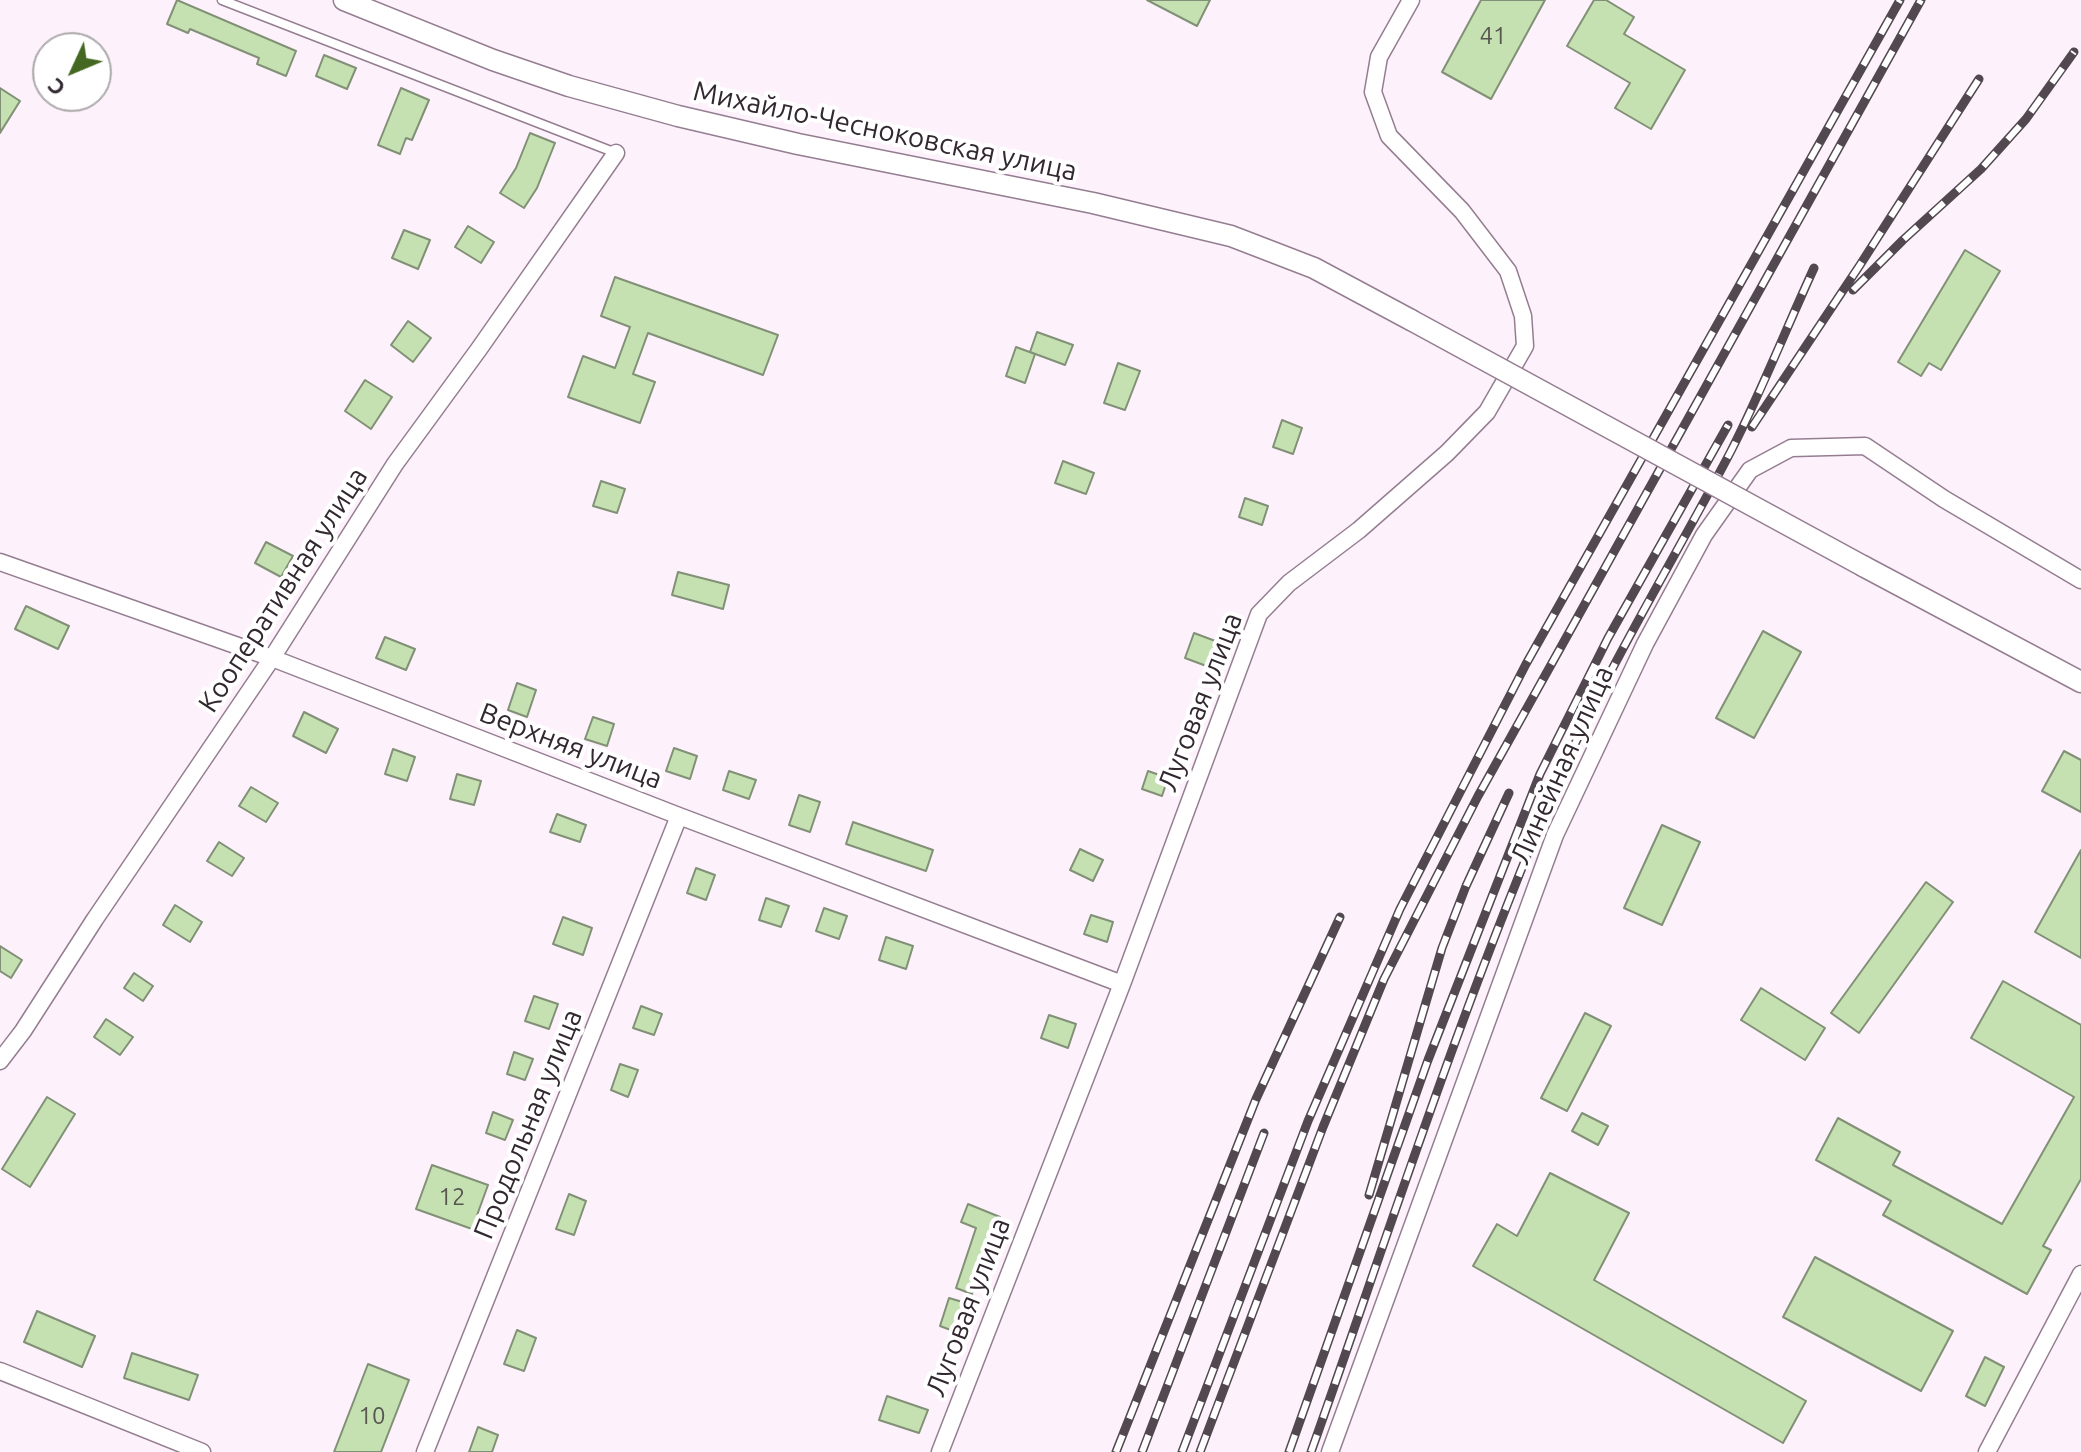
<!DOCTYPE html>
<html>
<head>
<meta charset="utf-8">
<style>
  body { margin:0 }
  #map { position:relative; width:2081px; height:1452px; overflow:hidden; background:#fdf2fb; font-family:Ubuntu,sans-serif }
  canvas { display:block }
  .north { position:absolute; left:32px; top:32px; width:80px; height:80px; box-sizing:border-box; background:#fff; border:2px solid #ada9ac; border-radius:50%; rotate:226deg; font-size:22px; font-weight:700; line-height:32px; text-align:center; color:#322830 }
  .north::after { content:''; display:block; margin:auto; width:28px; height:36px; background:#446821; clip-path:polygon(50% 0,100% 100%,50% 72%,0 100%) }
</style>
</head>
<body>
<div id="map">
<canvas width="2081" height="1452"></canvas>
<div class="north">С</div>
</div>
<script>
const ctx = document.querySelector('canvas').getContext('2d');
ctx.lineJoin = 'round';
function paint(path, color) { ctx.fillStyle = color; ctx.fill(path, 'evenodd'); }
function stroke(path, color, width, dash) { ctx.strokeStyle = color; ctx.lineWidth = width; ctx.lineCap = dash ? 'butt' : 'round'; ctx.setLineDash(dash || []); ctx.stroke(path); }
function label(font, color, halo, rows, align = 'center') {
  ctx.font = font + ' Ubuntu,sans-serif'; ctx.lineWidth = 8; ctx.setLineDash([]); ctx.textBaseline = 'middle'; ctx.strokeStyle = halo; ctx.fillStyle = color; for (const [text, x, y, turn = 0] of rows) {
    ctx.save(); ctx.translate(x, y); ctx.rotate((+turn || 0) * Math.PI / 180); ctx.textAlign = isNaN(turn) ? turn : align; if (halo) ctx.strokeText(text, 0, 0); ctx.fillText(text, 0, 0); ctx.restore();
  }
}
const building = new Path2D(`
  M 177,0 L 296,51 L 286,76 L 257,64 L 259,58 L 190,29 L 188,33 L 167,24 Z
  M 1147,0 L 1210,0 L 1197,26 Z
  M 1481,0 L 1545,0 L 1491,99 L 1442,72 Z
  M 1594,0 L 1606,0 L 1634,17 L 1624,34 L 1685,70 L 1651,129 L 1615,108 L 1630,83 L 1567,46 Z
  M 324,55 L 356,68 L 347,89 L 316,76 Z
  M 0,88 L 20,101 L 0,133 Z
  M 401,88 L 429,100 L 412,140 L 406,138 L 400,154 L 378,145 Z
  M 530,133 L 555,143 L 537,188 L 524,208 L 500,193 L 516,168 Z
  M 468,226 L 494,242 L 481,263 L 455,247 Z
  M 404,230 L 430,240 L 418,269 L 392,258 Z
  M 1965,250 L 2000,271 L 1941,370 L 1929,363 L 1921,376 L 1898,362 Z
  M 615,277 L 778,335 L 763,375 L 648,333 L 633,374 L 655,382 L 640,423 L 568,397 L 583,356 L 615,368 L 630,327 L 601,316 Z
  M 408,321 L 431,338 L 413,362 L 391,345 Z
  M 1037,332 L 1073,345 L 1065,365 L 1030,352 Z
  M 1016,347 L 1035,354 L 1025,383 L 1006,376 Z
  M 1118,363 L 1140,371 L 1125,410 L 1104,403 Z
  M 365,380 L 392,397 L 371,429 L 345,411 Z
  M 1282,420 L 1302,428 L 1293,454 L 1273,447 Z
  M 1063,461 L 1094,473 L 1086,494 L 1055,483 Z
  M 601,481 L 625,489 L 617,513 L 593,506 Z
  M 1245,498 L 1268,506 L 1262,525 L 1239,517 Z
  M 266,542 L 293,556 L 281,577 L 255,563 Z
  M 678,572 L 729,585 L 723,609 L 672,595 Z
  M 26,606 L 69,626 L 58,649 L 15,629 Z
  M 1763,631 L 1801,652 L 1754,738 L 1716,718 Z
  M 1194,633 L 1218,642 L 1209,667 L 1185,658 Z
  M 385,637 L 415,649 L 406,670 L 376,658 Z
  M 517,683 L 536,690 L 527,717 L 508,710 Z
  M 304,712 L 338,729 L 326,753 L 293,736 Z
  M 593,717 L 614,724 L 607,746 L 585,739 Z
  M 674,748 L 697,756 L 690,779 L 666,771 Z
  M 393,749 L 415,757 L 407,781 L 385,774 Z
  M 2064,751 L 2081,760 L 2081,812 L 2042,791 Z
  M 729,771 L 756,780 L 749,799 L 723,790 Z
  M 1148,771 L 1168,778 L 1162,796 L 1142,789 Z
  M 457,774 L 481,781 L 474,805 L 450,799 Z
  M 251,787 L 278,803 L 266,822 L 239,806 Z
  M 799,795 L 820,802 L 810,832 L 789,825 Z
  M 557,814 L 586,825 L 580,842 L 550,832 Z
  M 853,822 L 933,850 L 926,871 L 846,844 Z
  M 1662,825 L 1700,842 L 1662,925 L 1624,908 Z
  M 219,842 L 244,858 L 232,876 L 207,861 Z
  M 1080,849 L 1103,860 L 1093,881 L 1070,870 Z
  M 2081,850 L 2081,958 L 2035,932 Z
  M 696,868 L 715,875 L 706,900 L 687,893 Z
  M 1926,882 L 1953,902 L 1859,1033 L 1831,1013 Z
  M 766,898 L 789,906 L 781,927 L 759,920 Z
  M 175,905 L 202,922 L 190,942 L 163,925 Z
  M 824,908 L 847,916 L 839,939 L 816,931 Z
  M 1091,915 L 1113,922 L 1107,942 L 1084,934 Z
  M 563,917 L 592,928 L 583,955 L 553,944 Z
  M 886,937 L 913,946 L 906,969 L 879,960 Z
  M 0,946 L 22,960 L 11,978 L 0,971 Z
  M 134,973 L 153,986 L 143,1001 L 124,988 Z
  M 2003,981 L 2081,1025 L 2081,1179 L 2043,1246 L 2051,1250 L 2027,1294 L 1883,1215 L 1891,1201 L 1816,1160 L 1838,1118 L 1900,1152 L 1893,1165 L 2002,1224 L 2074,1097 L 1971,1038 Z
  M 1761,988 L 1825,1028 L 1805,1060 L 1741,1020 Z
  M 534,996 L 558,1004 L 549,1029 L 525,1021 Z
  M 641,1006 L 662,1014 L 654,1035 L 633,1028 Z
  M 1585,1013 L 1611,1026 L 1567,1111 L 1541,1098 Z
  M 1049,1015 L 1076,1024 L 1068,1048 L 1041,1038 Z
  M 106,1019 L 133,1037 L 120,1055 L 94,1037 Z
  M 514,1052 L 533,1059 L 525,1080 L 507,1074 Z
  M 620,1064 L 638,1070 L 628,1097 L 611,1090 Z
  M 47,1097 L 75,1114 L 30,1187 L 2,1169 Z
  M 493,1112 L 513,1120 L 505,1140 L 486,1133 Z
  M 1582,1113 L 1608,1126 L 1598,1145 L 1572,1131 Z
  M 432,1165 L 488,1185 L 472,1229 L 416,1209 Z
  M 1550,1173 L 1629,1213 L 1594,1280 L 1806,1401 L 1783,1443 L 1473,1266 L 1497,1224 L 1517,1236 Z
  M 569,1194 L 586,1201 L 574,1235 L 556,1229 Z
  M 968,1204 L 1000,1217 L 972,1294 L 956,1288 L 976,1228 L 961,1222 Z
  M 1815,1257 L 1953,1331 L 1921,1391 L 1783,1317 Z
  M 949,1298 L 966,1303 L 956,1332 L 940,1326 Z
  M 37,1311 L 95,1336 L 82,1367 L 24,1342 Z
  M 517,1330 L 536,1338 L 524,1371 L 504,1364 Z
  M 132,1353 L 198,1375 L 189,1400 L 124,1378 Z
  M 1985,1357 L 2004,1367 L 1985,1406 L 1966,1396 Z
  M 368,1364 L 409,1380 L 381,1452 L 334,1452 Z
  M 887,1396 L 928,1410 L 919,1433 L 879,1420 Z
  M 478,1427 L 498,1435 L 492,1452 L 469,1452 Z`);
paint(building, '#c6e1b1');
stroke(building, '#819076', 2);
const service = new Path2D(`
  M 222,0 L 616,153`);
const minor = new Path2D(`
  M 0,562 L 272,658 L 679,816 L 1122,984
  M 0,1061 L 23,1031 L 95,919 L 272,658 L 395,464 L 479,349 L 616,153
  M 0,1371 L 202,1452
  M 425,1452 L 679,816
  M 940,1452 L 1122,984 L 1259,614 L 1289,583 L 1359,530 L 1447,453 L 1487,412 L 1525,346 L 1523,316 L 1508,271 L 1462,211 L 1389,136 L 1373,92 L 1379,57 L 1411,0
  M 1330,1452 L 1555,835 L 1645,644 L 1704,535 L 1750,470 L 1791,448 L 1865,446 L 1944,499 L 2081,580
  M 1987,1452 L 2081,1274`);
const tertiary = new Path2D(`
  M 344,0 L 493,60 L 569,86 L 678,116 L 798,144 L 1093,203 L 1231,236 L 1314,268 L 1411,320
  M 1863,566 L 2081,682`);
stroke(service, '#957d91', 11);
stroke(minor, '#957d91', 19);
stroke(tertiary, '#957d91', 23);
stroke(service, '#fff', 8);
stroke(minor, '#fff', 16);
stroke(tertiary, '#fff', 20);
const rail = new Path2D(`
  M 1853,290 L 1903,240 L 1981,169 L 2026,119 L 2074,52
  M 1752,427 L 1860,265 L 1979,79
  M 1369,1195 L 1442,948 L 1466,886 L 1509,793
  M 1116,1452 L 1256,1099 L 1340,917
  M 1142,1452 L 1264,1133
  M 1182,1452 L 1308,1121 L 1400,909 L 1526,664 L 1900,0
  M 1200,1452 L 1323,1127 L 1384,979 L 1478,796 L 1921,0
  M 1289,1452 L 1428,1060 L 1540,774 L 1608,638 L 1728,425
  M 1311,1452 C 1390,1229 1463,1002 1557,784 C 1606,669 1673,562 1731,451 C 1761,392 1786,329 1814,268`);
stroke(rail, '#524850', 9);
stroke(rail, '#fff', 6, [18]);
const tertiaryBridge = new Path2D(`
  M 1411,320 L 1863,566`);
stroke(tertiaryBridge, '#957d91', 23, []);
stroke(tertiaryBridge, '#fff', 20);
label('24px', '#575650', null, [
  ["41",1493,36],
  ["12",452,1197],
  ["10",372,1416]
]);
label('28px', '#322830', '#fff', [
  ["Михайло-Чесноковская улица",885,131,12],
  ["Кооперативная улица",283,590,-57],
  ["Луговая улица",1200,702,-69],
  ["Верхняя улица",571,746,21],
  ["Линейная улица",1562,765,-66],
  ["Продольная улица",528,1124,-68],
  ["Луговая улица",968,1307,-69]
]);
</script>
</body>
</html>
